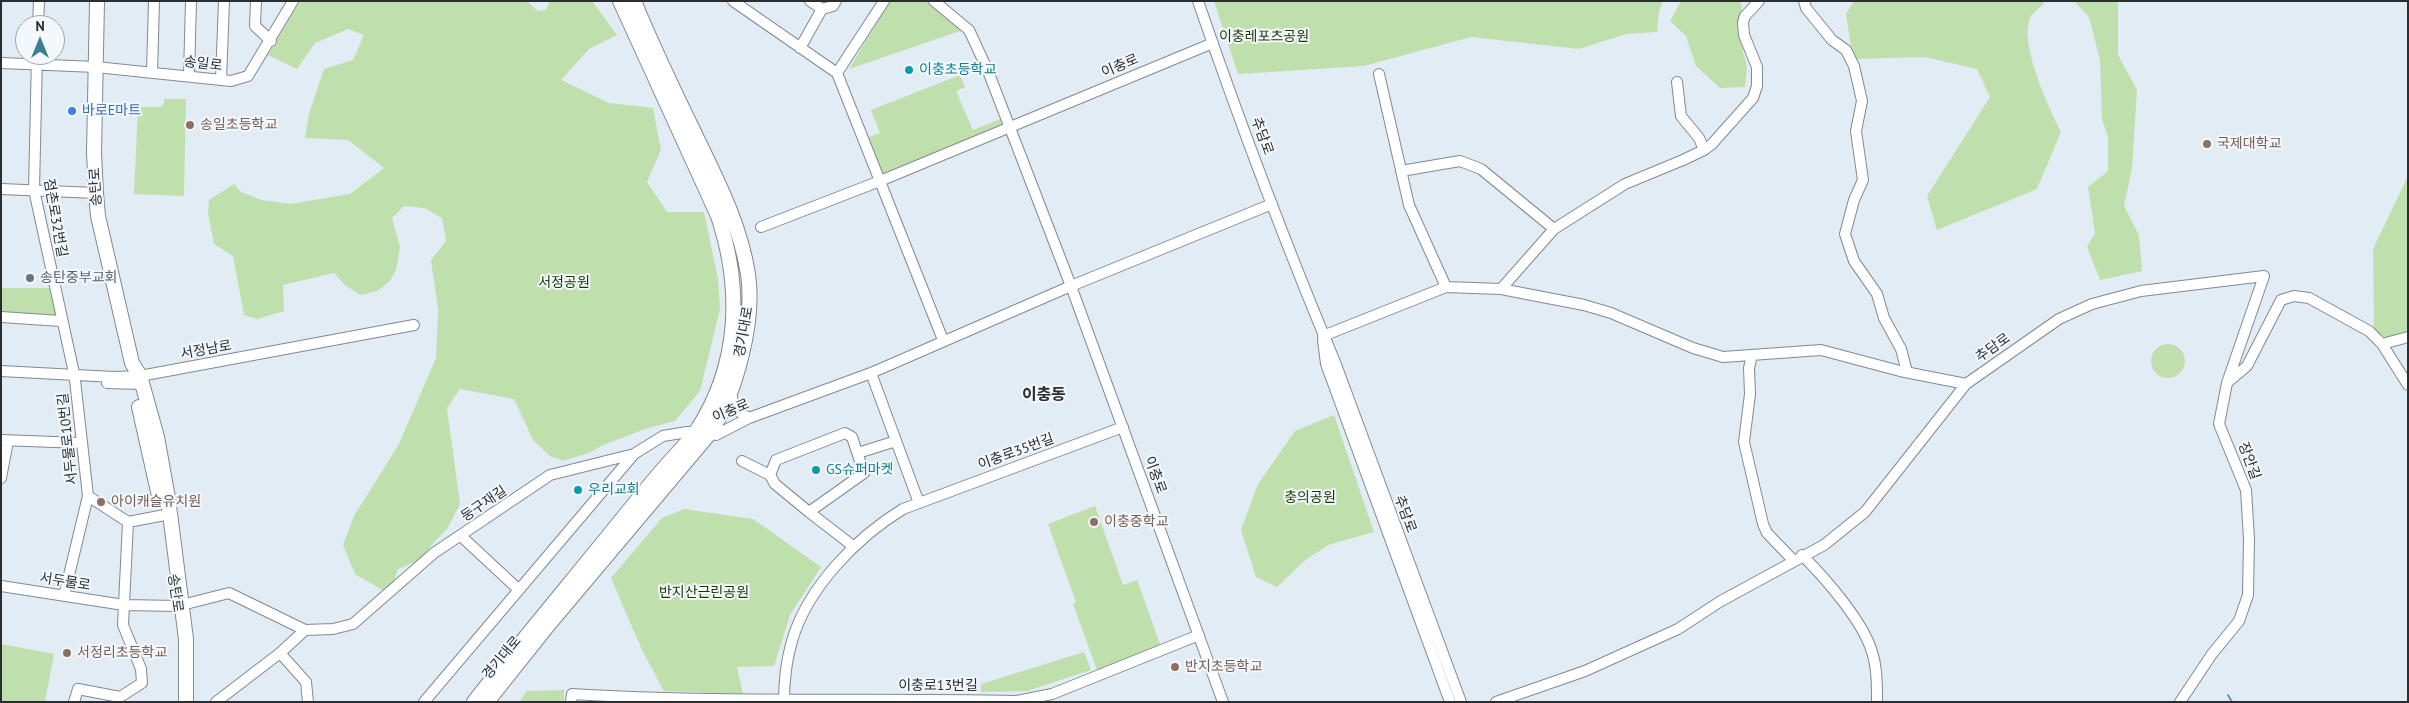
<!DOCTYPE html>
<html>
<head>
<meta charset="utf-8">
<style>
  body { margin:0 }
  #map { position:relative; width:2409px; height:703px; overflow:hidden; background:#e2ecf4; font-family:"PT Sans",sans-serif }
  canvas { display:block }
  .frame { position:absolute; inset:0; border:2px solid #2a2e31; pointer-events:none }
  .north { position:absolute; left:15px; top:15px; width:50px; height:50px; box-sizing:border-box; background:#f3f8fd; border:1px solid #a3a7ab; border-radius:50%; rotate:0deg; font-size:14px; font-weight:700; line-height:20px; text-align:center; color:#2a2e31 }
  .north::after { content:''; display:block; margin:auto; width:18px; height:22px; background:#3c7e90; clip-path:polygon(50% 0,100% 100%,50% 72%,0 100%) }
</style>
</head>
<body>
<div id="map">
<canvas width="2409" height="703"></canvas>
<div class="frame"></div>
<div class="north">N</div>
</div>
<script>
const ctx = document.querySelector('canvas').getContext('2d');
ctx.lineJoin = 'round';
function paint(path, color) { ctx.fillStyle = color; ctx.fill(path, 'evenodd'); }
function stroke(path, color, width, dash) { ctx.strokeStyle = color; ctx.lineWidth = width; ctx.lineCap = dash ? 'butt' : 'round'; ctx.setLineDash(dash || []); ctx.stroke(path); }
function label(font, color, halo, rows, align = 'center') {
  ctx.font = font + ' "PT Sans","Noto Sans KR",sans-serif'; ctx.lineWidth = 4; ctx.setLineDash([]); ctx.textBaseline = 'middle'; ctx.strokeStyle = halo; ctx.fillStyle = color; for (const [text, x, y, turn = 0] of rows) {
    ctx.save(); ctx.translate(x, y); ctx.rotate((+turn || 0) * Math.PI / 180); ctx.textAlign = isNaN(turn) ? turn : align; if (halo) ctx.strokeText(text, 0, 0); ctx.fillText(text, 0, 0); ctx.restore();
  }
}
paint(new Path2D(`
  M 300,1 L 527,1 L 538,11 L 546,10 L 550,1 L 592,1 L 617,35 L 589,49 L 561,80 L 609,103 L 653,108 L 661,150 L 647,182 L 667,212 L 704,212 L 718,279 L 720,309 L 700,391 L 675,421 L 648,428 L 603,445 L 589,453 L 563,461 L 550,456 L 533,440 L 514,399 L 460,389 L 447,408 L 460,504 L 447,529 L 435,541 L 421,559 L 398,569 L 394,581 L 384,591 L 355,574 L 343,545 L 354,516 L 399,444 L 436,358 L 438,309 L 431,260 L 446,241 L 442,218 L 424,208 L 404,206 L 392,218 L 400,247 L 396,270 L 389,282 L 377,291 L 360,295 L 345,285 L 334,273 L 283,285 L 284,311 L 257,319 L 244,315 L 233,256 L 214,244 L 208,212 L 209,200 L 234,184 L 241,192 L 261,200 L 290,204 L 350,194 L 384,168 L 348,140 L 305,138 L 309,114 L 324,69 L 353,60 L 364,35 L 348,29 L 315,43 L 297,69 L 268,55 Z
  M 890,1 L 926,1 L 963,30 L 849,69 Z
  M 1214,1 L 1663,1 L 1659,12 L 1657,32 L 1626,34 L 1579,49 L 1471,37 L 1364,66 L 1238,74 Z
  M 1681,1 L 1741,1 L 1742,7 L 1737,27 L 1747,67 L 1745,87 L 1720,88 L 1696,66 L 1686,36 L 1670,21 Z
  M 1854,1 L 2045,1 C 2042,8 2033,11 2030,18 C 2019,44 2049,108 2061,132 L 2037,189 L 1937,230 L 1927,196 L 1990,97 L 1977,69 L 1925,57 L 1853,59 L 1846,14 Z
  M 2074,1 L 2118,1 L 2118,55 L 2137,90 L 2132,168 L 2124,206 L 2139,235 L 2142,271 L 2100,280 L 2087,247 L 2095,233 L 2088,187 L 2108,171 L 2108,137 L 2102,120 L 2100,60 L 2089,17 Z
  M 960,75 L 965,87 L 956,91 L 973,130 L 1000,119 L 1003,126 L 882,174 L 869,137 L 880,133 L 871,110 Z
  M 164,99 L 186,99 L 184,196 L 134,194 L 138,107 L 160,107 L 164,104 Z
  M 2408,176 L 2408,323 L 2406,335 L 2391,340 L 2374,331 L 2373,249 Z
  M 1,288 L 51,288 L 58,318 L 1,315 Z
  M2151 361a17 17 0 1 1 34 0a17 17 0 1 1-34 0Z
  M 1334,415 L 1374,532 L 1328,545 L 1304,561 L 1277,587 L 1256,577 L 1241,530 L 1258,484 L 1295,431 Z
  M 1095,506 L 1123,585 L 1137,580 L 1161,647 L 1097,670 L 1073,604 L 1076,602 L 1048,524 Z
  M 684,509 L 753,519 L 821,567 L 790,615 L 774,666 L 737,667 L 743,694 L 664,691 L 642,650 L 611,578 L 662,518 Z
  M 1,644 L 54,654 L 45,702 L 1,702 Z
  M 1084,652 L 1091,670 L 1027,691 L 981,692 L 981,684 Z
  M 564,690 L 564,702 L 519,702 L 527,691 Z`), '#bfe0ac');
stroke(new Path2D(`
  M 2228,695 L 2232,702`), '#6a99b2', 2);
const minor = new Path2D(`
  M 256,1 L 255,26 L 271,41
  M 733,1 L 837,73 L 943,340
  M 810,1 L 822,9
  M 934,1 L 969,30 L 988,71 L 1071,286 L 1223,702
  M 1198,1 C 1240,123 1285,243 1335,362 L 1461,702
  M 1804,1 L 1806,8 L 1832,40 L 1846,50 L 1854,66 L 1862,101 L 1856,131 L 1863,180 L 1854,200 L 1845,234 L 1854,261 L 1877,294 L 1884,318 L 1901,349 L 1907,372
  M 38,25 L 39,1
  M 800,48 L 822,9 L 833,6 L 836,1
  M 37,55 L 34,190 L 74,373
  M 1,63 L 96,67 L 231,81 L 248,76 L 293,1
  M 152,73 L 154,1
  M 837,73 L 884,1
  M 1379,74 L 1409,205 L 1446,287
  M 189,75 L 191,1
  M 221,80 L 224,1
  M 1704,150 L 1712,144 L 1753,98 L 1757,86 L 1757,67 L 1744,35 L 1743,22 L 1745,16 L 1759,1
  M 1401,171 L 1460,161 L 1481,169 L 1554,229 L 1501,289
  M 1,189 L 96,193
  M 761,227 L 880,181 L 1213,43
  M 1554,229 L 1625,184 L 1683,160 L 1704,150 L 1699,138 L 1681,116 L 1677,82
  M 1,317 L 61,321
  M 1323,336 L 1446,287 L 1501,289 L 1584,305 L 1611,313 L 1693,348 L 1723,357 L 1821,350 L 1900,371 L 1966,384
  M 1323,340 L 1326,364 L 1450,702
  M 2382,344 L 2408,337
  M 1752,355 L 1749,368 L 1750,394 L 1744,442 L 1763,524 L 1767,533 L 1793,560
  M 1,371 L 114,377 L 140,376 L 414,325
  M 871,373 L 919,503
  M 75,380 L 88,496 L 128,522
  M 2228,382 L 2247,366 L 2281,300 L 2294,296 L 2309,298 L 2369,331 L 2382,344 L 2408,385
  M 107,383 L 142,384
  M 730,390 L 735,409 L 749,418
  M 845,433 L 852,437 L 864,473 L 809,512 L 775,484 L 770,475 L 776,460 Z
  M 1,440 L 81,443
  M 858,453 L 896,441
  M 742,461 L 770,475
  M 1,478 L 8,441
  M 809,512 L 853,546
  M 128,522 L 170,514
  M 461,536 L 519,590
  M 1802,555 C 1825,578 1863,621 1872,652 C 1877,667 1877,685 1877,702
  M 1,586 L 124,605 L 178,606 L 229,593 L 305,630 L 333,629 L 353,624 L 434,553 L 550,475 L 634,454 L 663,436 L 687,432 L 703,432 L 716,435 L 749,418 L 871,373 L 1071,286 L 1272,204
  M 64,596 L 88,496
  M 280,653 L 306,682 L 308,702
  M 74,702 L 78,689 L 120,697 L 142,683 L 141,669 L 123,625 L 128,522
  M 216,702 L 280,653 L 305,630
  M 424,702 L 634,454
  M 571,702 L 572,694 C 720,703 869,698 1017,701 L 1052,694 L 1199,635
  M 784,702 C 784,681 786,661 792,641 C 807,588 857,537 903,509 L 1123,427
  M 1496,702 L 1585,671 L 1678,629 L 1721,601 L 1824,545 L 1865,512 L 1966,384 L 2059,319 L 2092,304 L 2141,291 L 2264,276 L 2227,383 L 2219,424 L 2246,490 L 2249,539 L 2248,595 L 2239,621 L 2212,654 L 2180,702`);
const major = new Path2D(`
  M 97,1 L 94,153 L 96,193 L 98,216 L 132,363 L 140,376 L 157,437 L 168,498 L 186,639 L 186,702
  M 139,407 L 159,496
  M 474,702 C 522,640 573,580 622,519 C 636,502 650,484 665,467 C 675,455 688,443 697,430 C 740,364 742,288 718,216 L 620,1
  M 487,702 L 550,623 L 710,433 C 736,393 755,322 748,274 C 740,223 716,178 694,132 C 673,89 652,45 634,1`);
stroke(minor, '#818a91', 12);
stroke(major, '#818a91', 16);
stroke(minor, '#fff', 10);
stroke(major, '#fff', 14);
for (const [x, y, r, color] of [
  [909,70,5,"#0f9aa8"],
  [72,111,5,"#3f7fe0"],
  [190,125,5,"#8d6e63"],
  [2207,144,5,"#8d6e63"],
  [30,278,5,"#6b7280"],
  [816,470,5,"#0f9aa8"],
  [578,490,5,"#0f9aa8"],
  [101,502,5,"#8d6e63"],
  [1094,522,5,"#8d6e63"],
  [67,653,5,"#8d6e63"],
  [1175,667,5,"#8d6e63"]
]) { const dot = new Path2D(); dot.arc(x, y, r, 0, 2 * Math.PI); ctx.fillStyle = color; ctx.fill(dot); stroke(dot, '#f3f8fd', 2); }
label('14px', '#1b3a00', '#f3f8fd', [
  ["이충레포츠공원",1264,37],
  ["서정공원",564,283],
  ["충의공원",1310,498],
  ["반지산근린공원",704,593]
]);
label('14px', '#2a2e31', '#f3f8fd', [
  ["송일로",203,64,7],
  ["이충로",1120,66,-23],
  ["추담로",1262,136,70],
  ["송탄로",96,187,-93],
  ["점촌로32번길",55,218,80],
  ["경기대로",744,332,-80],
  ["추담로",1993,348,-35],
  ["서정남로",206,350,-10],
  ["이충로",731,411,-23],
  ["서두물로10번길",68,439,-96],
  ["이충로35번길",1016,452,-20],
  ["장안길",2249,461,70],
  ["이충로",1155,475,70],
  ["둥구재길",484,504,-34],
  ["추담로",1405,514,70],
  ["서두물로",65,582,9],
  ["송탄로",175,593,82],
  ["경기대로",502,658,-50],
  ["이충로13번길",938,686]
]);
label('14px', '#0d838f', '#f3f8fd', [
  ["이충초등학교",919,70],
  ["GS슈퍼마켓",826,470],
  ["우리교회",588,490]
], 'left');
label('14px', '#366cbe', '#f3f8fd', [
  ["바로E마트",82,111]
], 'left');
label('14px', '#785e54', '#f3f8fd', [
  ["송일초등학교",200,125],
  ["국제대학교",2217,144],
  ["아이캐슬유치원",111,502],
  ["이충중학교",1104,522],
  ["서정리초등학교",77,653],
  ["반지초등학교",1185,667]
], 'left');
label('14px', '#5b616d', '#f3f8fd', [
  ["송탄중부교회",40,278]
], 'left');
label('bold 16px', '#2a2e31', '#f3f8fd', [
  ["이충동",1044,395]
]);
</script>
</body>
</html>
